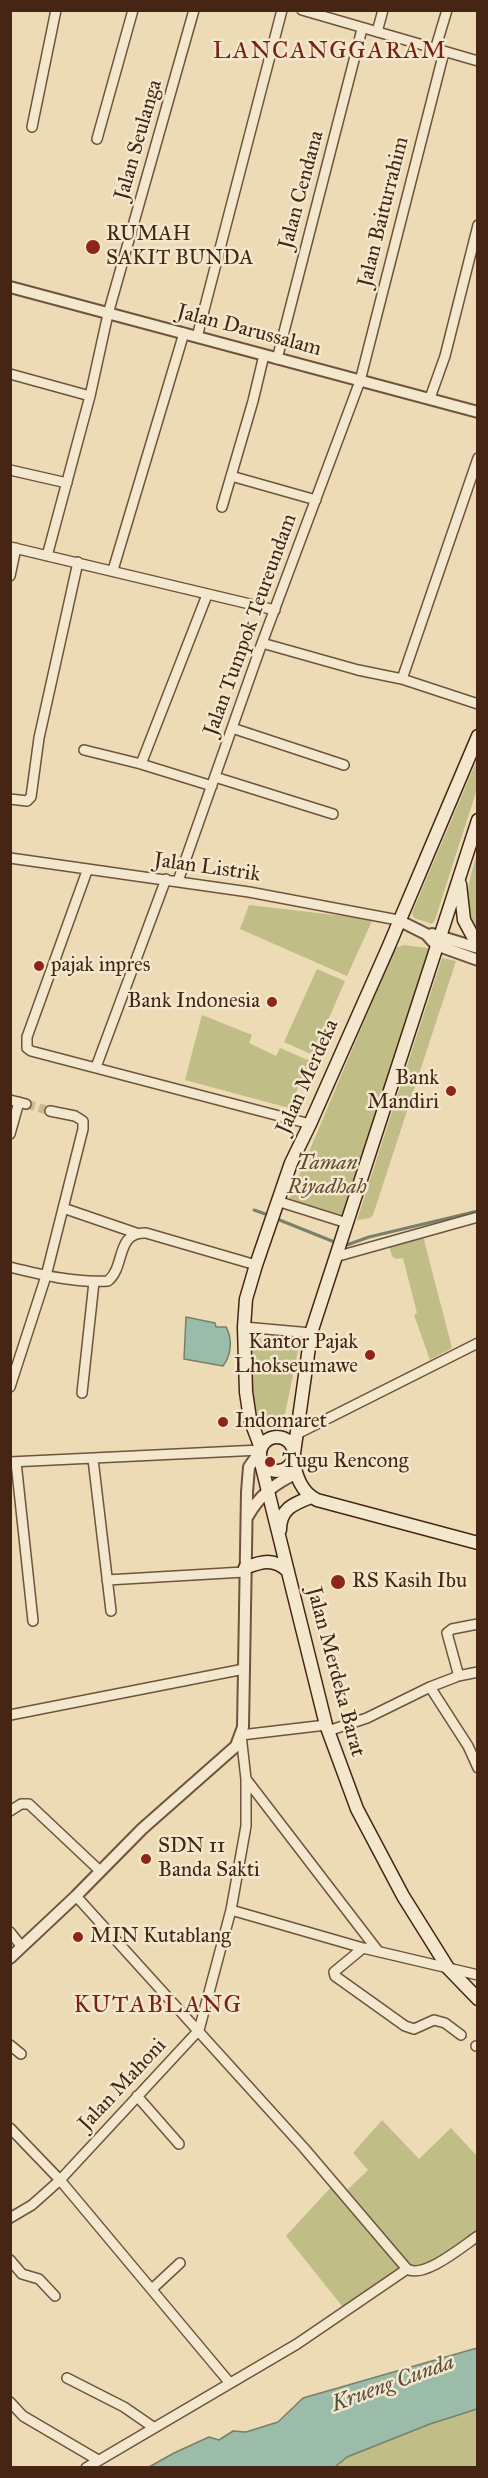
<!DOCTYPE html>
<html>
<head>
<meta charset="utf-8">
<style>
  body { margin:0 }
  #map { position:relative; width:488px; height:2478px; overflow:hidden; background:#ecdbb4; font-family:"IM FELL Great Primer",serif }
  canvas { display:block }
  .frame { position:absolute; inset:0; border:12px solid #462515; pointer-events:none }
</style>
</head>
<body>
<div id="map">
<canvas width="488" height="2478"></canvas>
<div class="frame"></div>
</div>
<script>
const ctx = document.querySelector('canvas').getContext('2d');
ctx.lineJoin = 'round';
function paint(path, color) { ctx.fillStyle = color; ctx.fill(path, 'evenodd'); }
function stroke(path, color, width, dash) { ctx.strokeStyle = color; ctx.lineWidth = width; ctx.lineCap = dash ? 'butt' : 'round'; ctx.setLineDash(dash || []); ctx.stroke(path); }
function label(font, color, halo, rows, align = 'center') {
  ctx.font = font + ' "IM FELL Great Primer",serif'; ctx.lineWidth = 5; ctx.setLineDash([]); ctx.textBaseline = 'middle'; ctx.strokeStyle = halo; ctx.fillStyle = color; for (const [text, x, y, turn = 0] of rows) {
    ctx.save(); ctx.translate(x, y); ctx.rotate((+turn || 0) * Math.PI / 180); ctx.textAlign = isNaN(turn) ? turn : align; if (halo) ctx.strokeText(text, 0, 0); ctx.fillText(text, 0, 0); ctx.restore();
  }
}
paint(new Path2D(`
  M 477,760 L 477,789 L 435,920 L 432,924 L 414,918 L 412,913 Z
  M 477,853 L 477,934 C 460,908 469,881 477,853 Z
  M 249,905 L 369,919 L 372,921 L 347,976 L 240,929 Z
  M 404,945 L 435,949 L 342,1215 L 289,1199 L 395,948 Z
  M 442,958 L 456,961 L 373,1215 L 370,1218 L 357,1220 Z
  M 317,969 L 345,981 L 313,1055 L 284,1042 Z
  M 202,1015 L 252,1035 L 249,1043 L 276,1056 L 280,1048 L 310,1061 L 289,1108 L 185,1080 Z
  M 423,1236 L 452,1348 L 430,1360 L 414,1315 L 417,1313 L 403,1258 L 396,1259 L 392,1256 L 389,1246 Z
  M 253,1338 L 300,1341 L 285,1414 C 282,1421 280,1426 272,1427 C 248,1431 252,1359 251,1344 Z
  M 382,2120 L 419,2159 L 451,2128 L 477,2156 L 477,2236 L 427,2267 L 406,2268 L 346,2311 L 286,2236 L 334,2184 L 343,2194 L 368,2170 L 353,2153 Z
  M 477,2409 L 477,2467 L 335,2468 L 347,2457 L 430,2424 Z`), '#c0bd87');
const water = new Path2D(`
  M 186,1317 L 215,1323 L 216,1327 L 226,1327 C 233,1339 231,1356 223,1366 L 184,1359 Z
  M 477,2348 L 477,2409 L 430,2424 L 347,2457 L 335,2467 L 149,2467 L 174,2453 L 209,2437 L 219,2440 L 233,2431 L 246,2432 L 278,2422 L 303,2398 Z`);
paint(water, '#9abca8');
stroke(water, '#78806d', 1.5);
stroke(new Path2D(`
  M 254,1210 L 271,1216
  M 277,1219 L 337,1243
  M 344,1246 L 369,1237 L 478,1211`), '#78806d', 3);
stroke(new Path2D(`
  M 26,1104 L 50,1111`), '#cbb794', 9, [9, 4.5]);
const minor = new Path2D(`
  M 302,10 L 478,61
  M 377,32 L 383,10
  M 435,50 L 447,10
  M 32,127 L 56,10
  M 97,139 L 133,10
  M 197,337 L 282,10
  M 277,359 L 362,29
  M 10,374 L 90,396
  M 430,398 L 445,356 L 478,225
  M 10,470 L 67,483
  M 231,476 L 316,500
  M 222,507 L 253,401 L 264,355
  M 10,547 L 275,610
  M 47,556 L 90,396 L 108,314 L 194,10
  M 113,570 L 184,333
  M 10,576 L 16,548
  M 262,643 L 358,670 L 402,679 L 478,458
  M 402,679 L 478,704
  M 232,728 L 344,765
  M 84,750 L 141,764 L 212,786
  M 141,764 L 207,595
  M 215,777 L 333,814
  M 10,799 L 27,801 L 31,797 L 39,738 L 78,562
  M 10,858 L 249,892 L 398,920
  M 87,871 L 27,1037 L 27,1048 L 31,1051 L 310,1124
  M 178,881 L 262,643 L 360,381 L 444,52
  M 96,1067 L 166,879
  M 10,1100 L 26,1104
  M 10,1134 L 19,1102
  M 277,1201 L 347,1223
  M 63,1208 L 136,1233
  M 335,1257 L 478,1217
  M 10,1267 C 42,1275 75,1283 108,1281 C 126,1266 115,1232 146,1233 L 256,1265
  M 244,1327 L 311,1333
  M 10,1387 L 46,1276 L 83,1129 L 83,1121 L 75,1116 L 50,1111
  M 82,1393 L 94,1282
  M 297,1434 L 478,1343
  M 93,1459 L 111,1611
  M 10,1462 L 260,1450
  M 16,1462 L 33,1621
  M 107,1580 L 244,1572
  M 458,1676 L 478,1672
  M 430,1687 L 468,1746 L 478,1768
  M 10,1715 L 244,1669
  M 328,1731 L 367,1718 L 430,1687 L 456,1677 L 458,1673 L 447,1633 L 452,1629 L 478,1624
  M 246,1779 L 378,1951
  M 10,1811 L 21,1804 L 29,1804 L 99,1870
  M 76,1896 L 304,2148 L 407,2269 C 424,2279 463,2246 478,2236
  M 231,1910 L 363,1948 L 478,1975
  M 10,1932 L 22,1947
  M 363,1948 L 334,1972 L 335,1976 L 405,2026 L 414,2029 L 434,2020 L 445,2023 L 461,2035
  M 10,2045 L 21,2054
  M 476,2046 L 478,2046
  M 137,2096 L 179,2144
  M 10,2128 L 60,2180 L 229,2382
  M 10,2218 L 32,2205 L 60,2180 L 199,2030 L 231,1910 L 246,1826 L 246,1779 L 241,1735 L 326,1725
  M 10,2260 L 22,2274 L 39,2279 L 55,2296
  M 152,2289 L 180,2263
  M 67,2378 L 124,2407 L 153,2427
  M 10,2402 L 23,2416 L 98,2460
  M 86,2468 L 297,2344 L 407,2269`);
const tertiary = new Path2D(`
  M 10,287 L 478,412
  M 398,920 L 426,934 L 436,945 L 478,960
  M 432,934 L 478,948
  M 248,1516 C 258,1497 276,1482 296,1474
  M 10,1958 L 76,1896 L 142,1829 L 236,1746 L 243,1727 L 247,1492 L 249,1467 L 259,1453`);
const secondary = new Path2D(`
  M 460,884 L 464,920 L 478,946
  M260 1454a17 17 0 1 1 34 0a17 17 0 1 1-34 0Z
  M 261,1448 L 250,1419 L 246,1392 L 244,1327 L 246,1299 L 256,1265 L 291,1163 L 310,1124 L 388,948 L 478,736
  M 294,1453 L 311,1333 L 478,820
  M 293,1459 C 296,1476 301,1492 317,1500 L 478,1543
  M 261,1463 L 326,1725 L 357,1809 L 403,1896 L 448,1968 L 478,1999
  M 280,1530 C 280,1509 293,1504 311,1497
  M 245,1568 C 262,1561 274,1558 288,1571`);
stroke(minor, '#70523d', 12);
stroke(tertiary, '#70523d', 14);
stroke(secondary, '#462515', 15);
stroke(minor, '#f3e8ce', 9);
stroke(tertiary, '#f3e8ce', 10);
stroke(secondary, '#f3e8ce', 12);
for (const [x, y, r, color] of [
  [93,247,8,"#8f2418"],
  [39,966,6,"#8f2418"],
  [272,1002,6,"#8f2418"],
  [451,1091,6,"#8f2418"],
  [370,1355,6,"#8f2418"],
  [223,1422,6,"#8f2418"],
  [270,1462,6,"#8f2418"],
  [338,1582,8,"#8f2418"],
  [146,1859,6,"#8f2418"],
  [78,1937,6,"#8f2418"]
]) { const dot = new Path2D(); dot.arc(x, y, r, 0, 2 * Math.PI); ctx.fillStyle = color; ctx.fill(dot); stroke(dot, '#f3e8ce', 2); }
label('21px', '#462515', '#f3e8ce', [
  ["Jalan Seulanga",139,140,-74],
  ["Jalan Cendana",302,190,-75],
  ["Jalan Baiturrahim",384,212,-76],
  ["Jalan Darussalam",249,331,15],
  ["Jalan Tumpok Teureundam",251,625,-70],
  ["Jalan Listrik",207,868,8],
  ["Jalan Merdeka",308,1077,-66],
  ["Jalan Merdeka Barat",335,1672,75],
  ["Jalan Mahoni",123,2085,-47]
]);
label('21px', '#462515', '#f3e8ce', [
  ["RUMAH",106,235],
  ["SAKIT BUNDA",106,259],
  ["pajak inpres",51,966],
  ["Bank Indonesia",260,1002,"right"],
  ["Bank",439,1079,"right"],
  ["Mandiri",439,1103,"right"],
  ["Kantor Pajak",358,1343,"right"],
  ["Lhokseumawe",358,1367,"right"],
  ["Indomaret",235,1422],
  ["Tugu Rencong",282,1462],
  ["RS Kasih Ibu",352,1582],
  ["SDN 11",158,1847],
  ["Banda Sakti",158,1871],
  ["MIN Kutablang",90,1937]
], 'left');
label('italic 21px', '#644b32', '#f3e8ce', [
  ["Taman",327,1164],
  ["Riyadhah",327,1188]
]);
label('italic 22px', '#5b4b3a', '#f3e8ce', [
  ["Krueng Cunda",393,2384,-20]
]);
ctx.letterSpacing = '1.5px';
label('24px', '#7a1f14', '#f3e8ce', [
  ["LANCANGGARAM",330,52],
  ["KUTABLANG",158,2006]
]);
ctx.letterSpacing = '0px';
</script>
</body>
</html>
